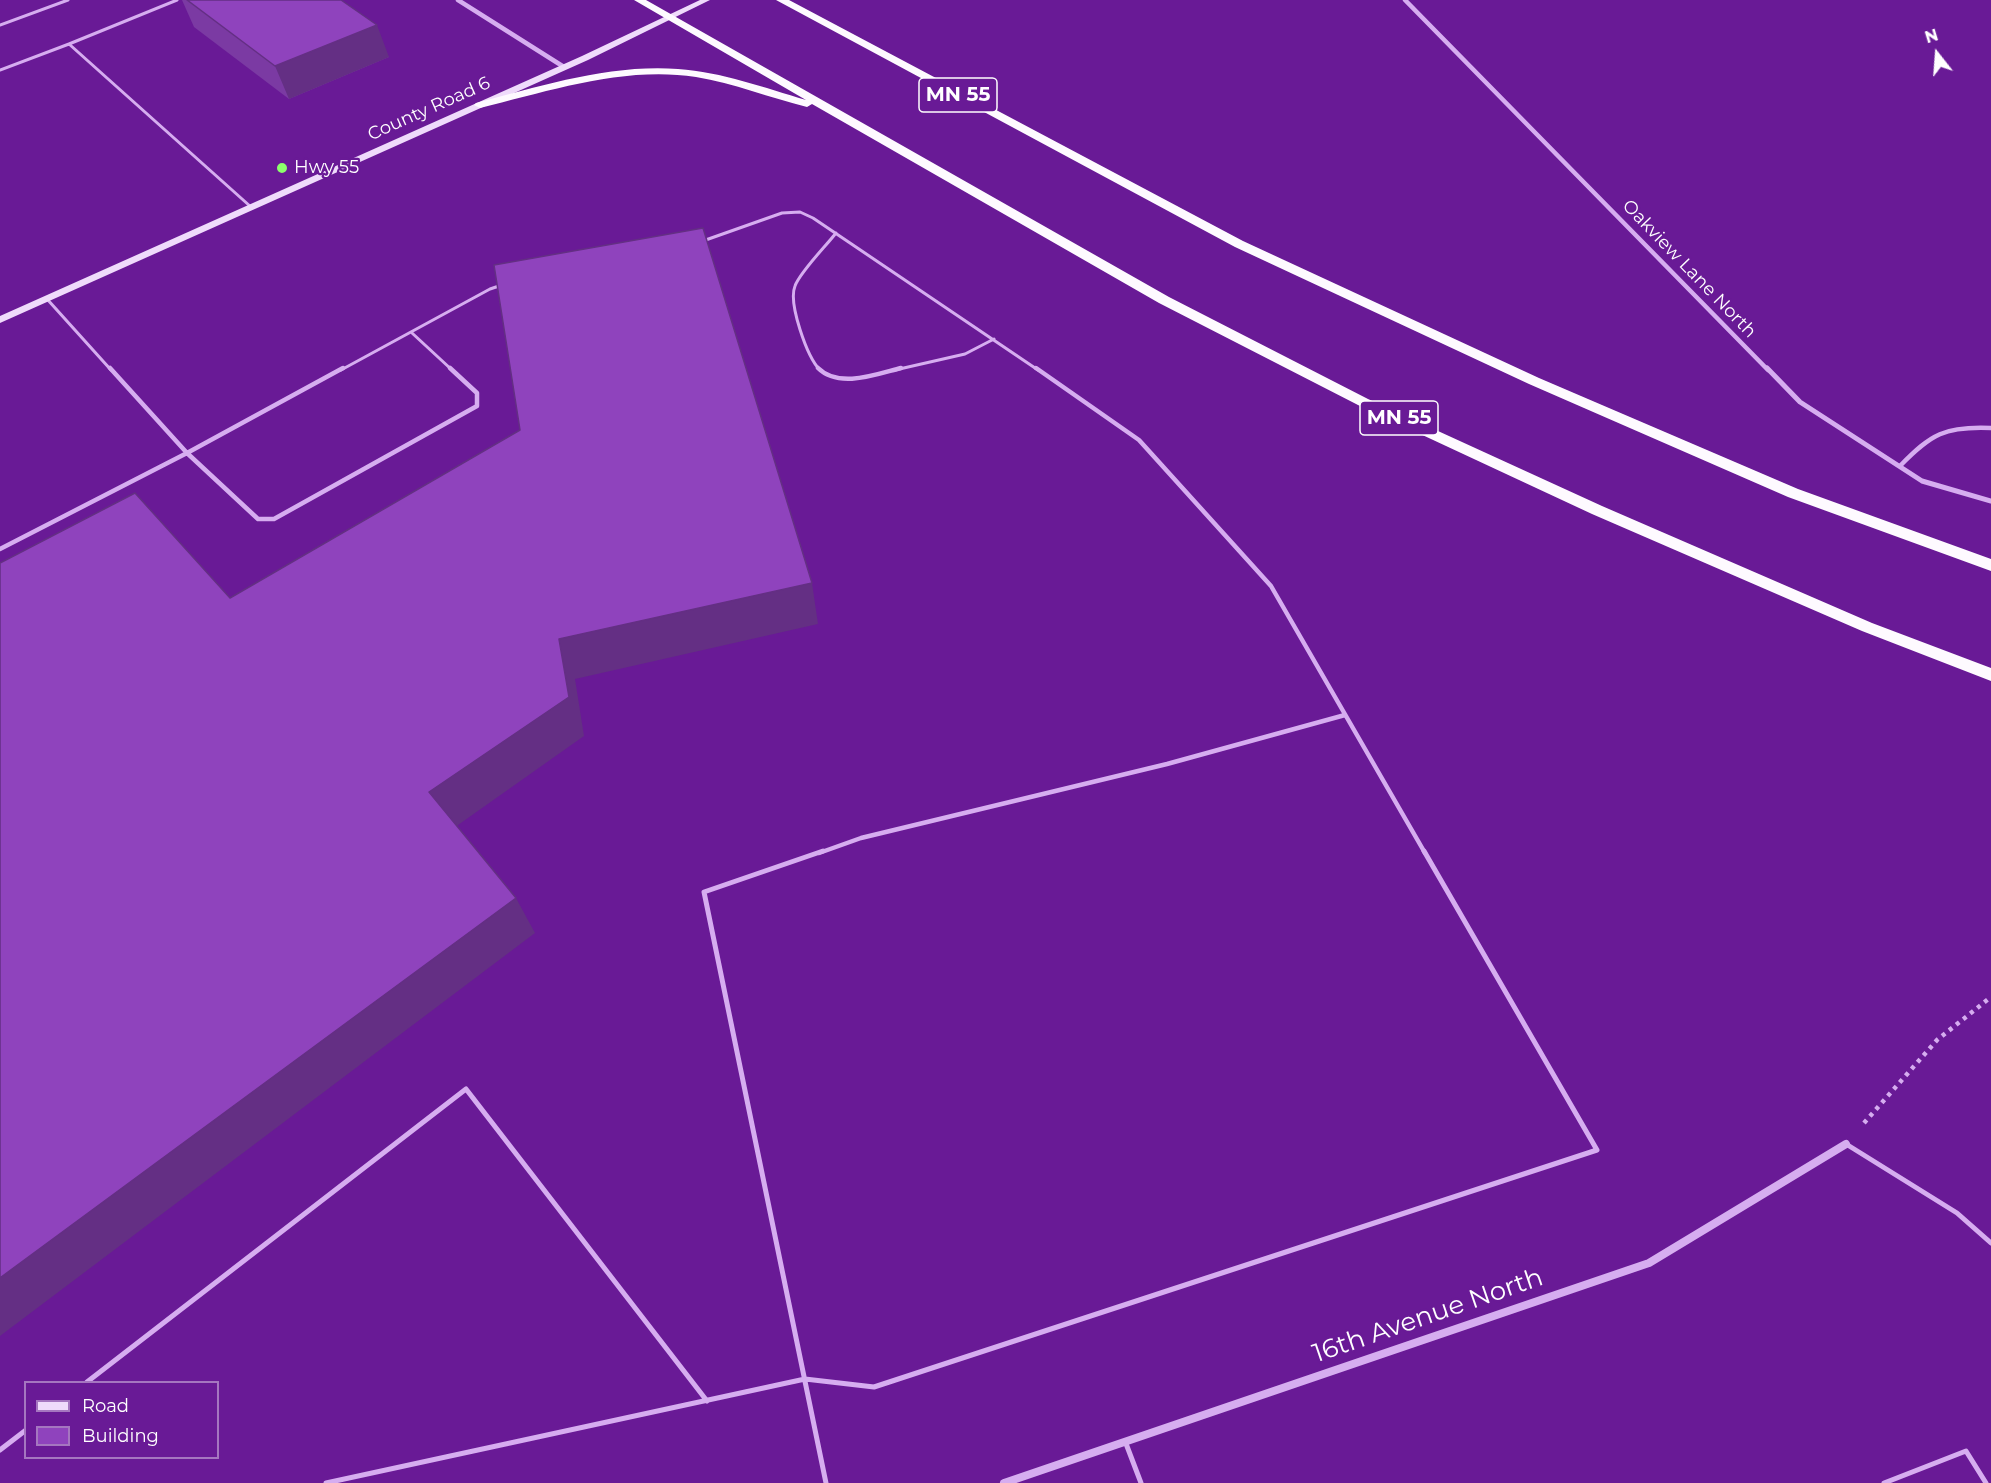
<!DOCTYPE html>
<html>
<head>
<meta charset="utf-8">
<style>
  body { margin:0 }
  #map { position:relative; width:1991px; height:1483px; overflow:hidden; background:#691a96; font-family:Montserrat,sans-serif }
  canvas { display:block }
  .legend { position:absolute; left:24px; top:1381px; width:195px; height:78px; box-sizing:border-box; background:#691a96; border:2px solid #a576c0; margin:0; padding:8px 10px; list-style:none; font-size:18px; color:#fff }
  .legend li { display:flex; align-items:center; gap:12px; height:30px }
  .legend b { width:30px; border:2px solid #a576c0 }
  .north { position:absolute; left:1907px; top:24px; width:60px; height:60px; -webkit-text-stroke:4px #691a96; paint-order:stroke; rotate:343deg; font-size:16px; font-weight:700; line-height:24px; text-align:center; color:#fff }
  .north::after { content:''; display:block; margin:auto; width:21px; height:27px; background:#fff; clip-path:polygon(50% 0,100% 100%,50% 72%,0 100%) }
</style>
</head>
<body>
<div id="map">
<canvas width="1991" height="1483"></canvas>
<ul class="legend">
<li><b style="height:8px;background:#efdbfb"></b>Road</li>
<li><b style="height:16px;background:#8f43bd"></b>Building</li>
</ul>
<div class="north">N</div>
</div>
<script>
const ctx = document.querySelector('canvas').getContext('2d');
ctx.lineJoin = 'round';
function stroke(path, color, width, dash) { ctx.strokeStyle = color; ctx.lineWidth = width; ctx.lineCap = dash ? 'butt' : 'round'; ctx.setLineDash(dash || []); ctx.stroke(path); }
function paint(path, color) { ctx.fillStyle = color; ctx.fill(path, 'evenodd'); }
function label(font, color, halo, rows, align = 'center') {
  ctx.font = font + ' Montserrat,sans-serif'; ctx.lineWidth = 4.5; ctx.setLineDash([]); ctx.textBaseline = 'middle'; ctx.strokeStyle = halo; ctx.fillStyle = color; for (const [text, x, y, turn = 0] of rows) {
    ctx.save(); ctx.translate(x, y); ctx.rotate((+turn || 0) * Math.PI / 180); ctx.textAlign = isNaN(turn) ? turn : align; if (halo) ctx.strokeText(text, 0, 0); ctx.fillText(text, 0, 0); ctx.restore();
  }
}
stroke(new Path2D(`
  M 1864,1123 L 1937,1040 L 1991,997`), '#d6adf0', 4.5, [4, 5]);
stroke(new Path2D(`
  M 177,0 L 69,44 L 251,207
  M 0,25 L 68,0
  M 0,70 L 69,44
  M 700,242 L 782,213 L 800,212 L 813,218 L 1038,370
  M 47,299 L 111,370
  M 412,333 L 452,370
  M 341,370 L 490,289 L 502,285
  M 820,370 C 807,357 788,303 795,286 C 800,272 826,246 836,233
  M 895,370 L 965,354 L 994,339`), '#d6adf0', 3);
stroke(new Path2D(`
  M 110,368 L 187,453 L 343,368
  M 818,368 C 839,389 877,374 901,368
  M 1036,368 L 1139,440 L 1271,586 L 1425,853
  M 1900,466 C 1931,434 1945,426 1991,428
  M 0,549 L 187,453 L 258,519 L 274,519 L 477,406 L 477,393 L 450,368
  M 819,853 L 861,838 L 1167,764 L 1345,715`), '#d6adf0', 4.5);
stroke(new Path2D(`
  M 823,851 L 704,892 L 826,1483
  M 1846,1144 L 1957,1213 L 1991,1243
  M 87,1382 L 466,1089 L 707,1401
  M 1125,1441 L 1141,1483
  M 0,1450 L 26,1430
  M 326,1483 L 805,1379 L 874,1387 L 1597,1150 L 1424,851
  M 1884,1483 L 1966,1451 L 1986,1483`), '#d6adf0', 5);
stroke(new Path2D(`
  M 458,0 L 564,67
  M 1405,0 L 1768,370`), '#d6adf0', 4.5);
stroke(new Path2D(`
  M 1767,368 L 1800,402 L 1922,481 L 1991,501`), '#d6adf0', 5);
stroke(new Path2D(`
  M 1004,1483 L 1649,1263 L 1846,1144`), '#d6adf0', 8);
paint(new Path2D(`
  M 700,0 L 710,0 L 588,60 L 0,323 L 0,316 L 582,56 Z`), '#efdbfb');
paint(new Path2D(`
  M 634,0 L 646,0 L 1169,297 L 1368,399 L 1602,506 L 1872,623 L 1991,668 L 1991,681 L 1862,631 L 1592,514 L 1358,405 L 1159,303 L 812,104 L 807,107 C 770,98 734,83 696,77 C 623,66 550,91 480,108 L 474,105 L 476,103 C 542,86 609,64 678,69 C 722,72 765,88 806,100 Z
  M 776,0 L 789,0 L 1243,241 L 1539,378 L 1798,489 L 1991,559 L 1991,571 L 1788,497 L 1529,384 L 1235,247 Z`), '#fefaff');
paint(new Path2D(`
  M 182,0 L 341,0 L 389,57 L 289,99 L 194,27 Z`), '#7b3aa3');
paint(new Path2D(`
  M 377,25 L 389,57 L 289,99 L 275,66 Z
  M 812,583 L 818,624 L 575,679 L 584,736 L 451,830 L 429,792 L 559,639 Z
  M 516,898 L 535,933 L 0,1336 L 0,1278 Z`), '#642f84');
const building = new Path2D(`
  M 187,0 L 341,0 L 377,25 L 275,66 Z
  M 703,228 L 812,583 L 559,639 L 569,697 L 429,792 L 516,898 L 0,1278 L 0,563 L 135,493 L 230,598 L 520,430 L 494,265 Z`);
paint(building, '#8f43bd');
stroke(building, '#642f84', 1.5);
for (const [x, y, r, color] of [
  [282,168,6,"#8cff6c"]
]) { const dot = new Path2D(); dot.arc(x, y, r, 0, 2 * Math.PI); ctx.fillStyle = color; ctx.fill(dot); stroke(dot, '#691a96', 2); }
label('18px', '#fff', '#691a96', [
  ["County Road 6",429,109,-24],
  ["Oakview Lane North",1689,269,46]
]);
label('18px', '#fff', '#691a96', [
  ["Hwy 55",294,168]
], 'left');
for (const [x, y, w] of [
  [958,95,78],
  [1399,418,78]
]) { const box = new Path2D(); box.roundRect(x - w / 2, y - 17, w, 34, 4.5); ctx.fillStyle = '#691a96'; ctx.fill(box); stroke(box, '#fff', 1.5); }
label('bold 20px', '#fff', null, [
  ["MN 55",958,95],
  ["MN 55",1399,418]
]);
label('26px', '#fff', '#691a96', [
  ["16th Avenue North",1428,1316,-19]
]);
</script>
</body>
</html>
